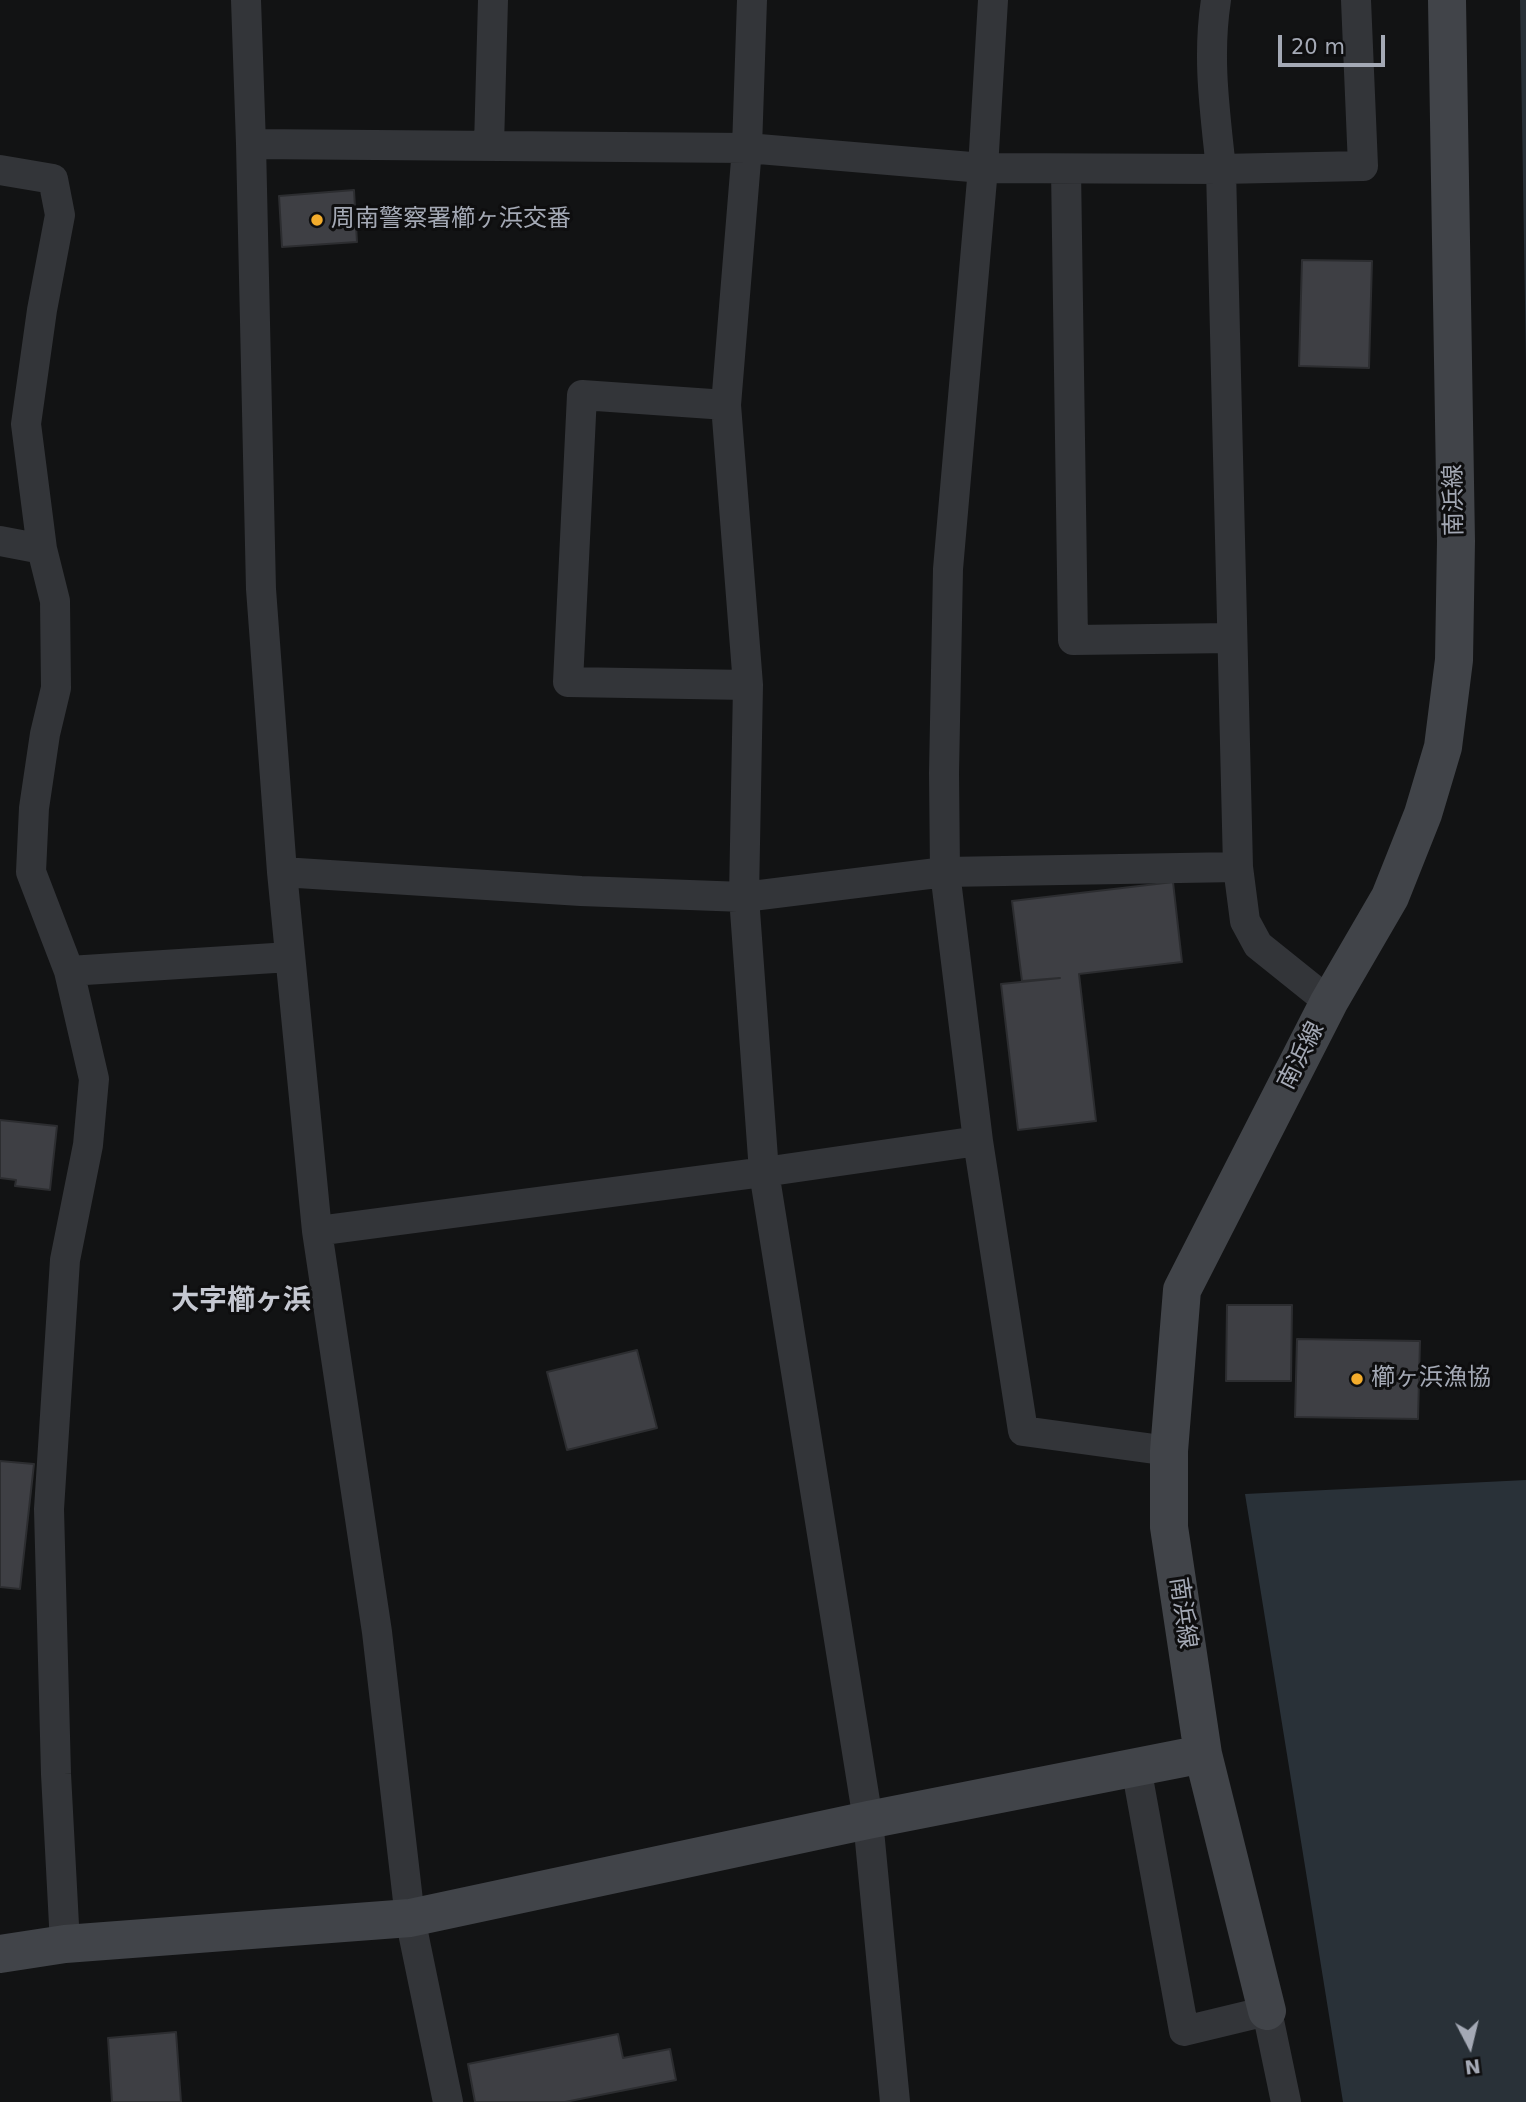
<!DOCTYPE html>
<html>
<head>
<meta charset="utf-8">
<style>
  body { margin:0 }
  #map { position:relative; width:1526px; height:2102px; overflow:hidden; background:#121314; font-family:"DejaVu Sans",sans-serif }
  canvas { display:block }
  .north { position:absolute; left:1435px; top:2011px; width:70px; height:70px; -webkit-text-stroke:5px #0e0e0f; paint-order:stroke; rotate:173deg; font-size:19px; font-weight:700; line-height:28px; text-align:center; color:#a4a9b5 }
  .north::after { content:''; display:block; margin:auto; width:24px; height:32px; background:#a4a9b5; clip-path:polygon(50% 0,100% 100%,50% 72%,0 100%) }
  .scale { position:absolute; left:1278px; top:35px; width:107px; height:32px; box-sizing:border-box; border:4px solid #a4a9b5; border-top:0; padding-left:9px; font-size:21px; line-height:24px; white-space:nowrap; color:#a4a9b5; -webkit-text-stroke:5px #0e0e0f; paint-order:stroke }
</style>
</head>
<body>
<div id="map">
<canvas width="1526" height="2102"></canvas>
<div class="north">N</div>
<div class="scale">20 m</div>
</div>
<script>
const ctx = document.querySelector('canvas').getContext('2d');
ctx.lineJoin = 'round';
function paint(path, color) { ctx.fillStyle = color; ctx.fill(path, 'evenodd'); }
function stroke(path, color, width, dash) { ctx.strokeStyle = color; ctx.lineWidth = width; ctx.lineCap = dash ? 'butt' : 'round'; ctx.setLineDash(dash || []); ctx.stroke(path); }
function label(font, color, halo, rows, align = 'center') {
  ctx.font = font + ' "DejaVu Sans","Noto Sans JP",sans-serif'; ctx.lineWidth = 6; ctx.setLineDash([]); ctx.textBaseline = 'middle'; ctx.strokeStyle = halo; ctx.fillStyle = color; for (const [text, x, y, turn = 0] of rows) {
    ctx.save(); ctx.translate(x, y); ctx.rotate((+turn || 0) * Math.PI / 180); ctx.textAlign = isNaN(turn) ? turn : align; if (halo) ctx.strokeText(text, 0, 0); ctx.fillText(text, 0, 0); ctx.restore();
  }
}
paint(new Path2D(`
  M 1520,0 L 1526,0 L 1526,364 Z
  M 1526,1480 L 1526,2102 L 1343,2102 L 1245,1494 Z`), '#293138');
const building = new Path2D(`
  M 354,190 L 357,242 L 282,247 L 279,196 Z
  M 1302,260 L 1372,261 L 1369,368 L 1299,366 Z
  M 1173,882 L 1182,962 L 1079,974 L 1096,1121 L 1018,1130 L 1001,984 L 1060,978 L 1022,981 L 1012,901 Z
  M 0,1120 L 57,1126 L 50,1190 L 15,1186 L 16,1180 L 0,1178 Z
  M 1227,1305 L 1292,1305 L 1291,1381 L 1226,1381 Z
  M 1297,1339 L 1420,1341 L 1418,1419 L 1295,1417 Z
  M 637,1350 L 657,1428 L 567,1450 L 547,1372 Z
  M 0,1461 L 34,1464 L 20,1589 L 0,1587 Z
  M 176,2032 L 181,2102 L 112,2102 L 108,2038 Z
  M 618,2034 L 623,2058 L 670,2049 L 676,2080 L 565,2102 L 475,2102 L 468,2064 Z`);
paint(building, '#3e3f44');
stroke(building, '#2c2d30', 2);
stroke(new Path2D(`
  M 246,0 L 251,144 L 261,589 L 282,872 L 317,1231 L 377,1632 L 410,1918 L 448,2102
  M 752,0 L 747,148 L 726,405 L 748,685 L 744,897 L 764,1172 L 868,1820 L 895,2102
  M 993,0 L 983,168 L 948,569 L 944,773 L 945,872 L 978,1141 L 1023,1431 L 1169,1451
  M 1216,0 C 1207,58 1215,111 1221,169 L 1238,867 L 1245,921 L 1258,945 L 1329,1002
  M 251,144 L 747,148 L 983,168 L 1221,169 L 1363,166 L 1356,0
  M 489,146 L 493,0
  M 1066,169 L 1073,640 L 1232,638
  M 0,170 L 53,179 L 60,215 L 42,310 L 26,424 L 42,549 L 55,601 L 56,688 L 45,734 L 34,808 L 31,872 L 69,971 L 94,1079 L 88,1145 L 65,1260 L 49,1509 L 56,1774 L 65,1944
  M 726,405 L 582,395 L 568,682 L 748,685
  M 0,541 L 42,549
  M 282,872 L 581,891 L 744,897 L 945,872 L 1238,867
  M 69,971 L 290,957
  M 317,1231 L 764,1172 L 978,1141
  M 1136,1767 L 1184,2031 L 1267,2011 L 1286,2102`), '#333539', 30);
stroke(new Path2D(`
  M 0,1954 L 65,1944 L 410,1918 L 868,1820 L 1203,1754
  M 1267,2011 L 1203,1754 L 1169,1527 L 1169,1451 L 1182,1290 L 1329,1002 L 1390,897 L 1423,814 L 1443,747 L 1454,660 L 1456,541 L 1447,0`), '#414449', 38);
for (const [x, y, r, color] of [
  [317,220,7,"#f3ac2c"],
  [1357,1379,7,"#f3ac2c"]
]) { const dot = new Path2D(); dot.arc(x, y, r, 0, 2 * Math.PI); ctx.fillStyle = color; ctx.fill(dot); stroke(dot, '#0e0e0f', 2.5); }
label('24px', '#a4a9b5', '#0e0e0f', [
  ["周南警察署櫛ヶ浜交番",331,220],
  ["櫛ヶ浜漁協",1371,1379]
], 'left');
label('24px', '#a4a9b5', '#0e0e0f', [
  ["南浜線",1455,500,-91],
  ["南浜線",1302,1056,-63],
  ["南浜線",1182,1613,82]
]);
label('bold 28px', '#c5c8d1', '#0e0e0f', [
  ["大字櫛ヶ浜",241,1302]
]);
</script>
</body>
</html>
